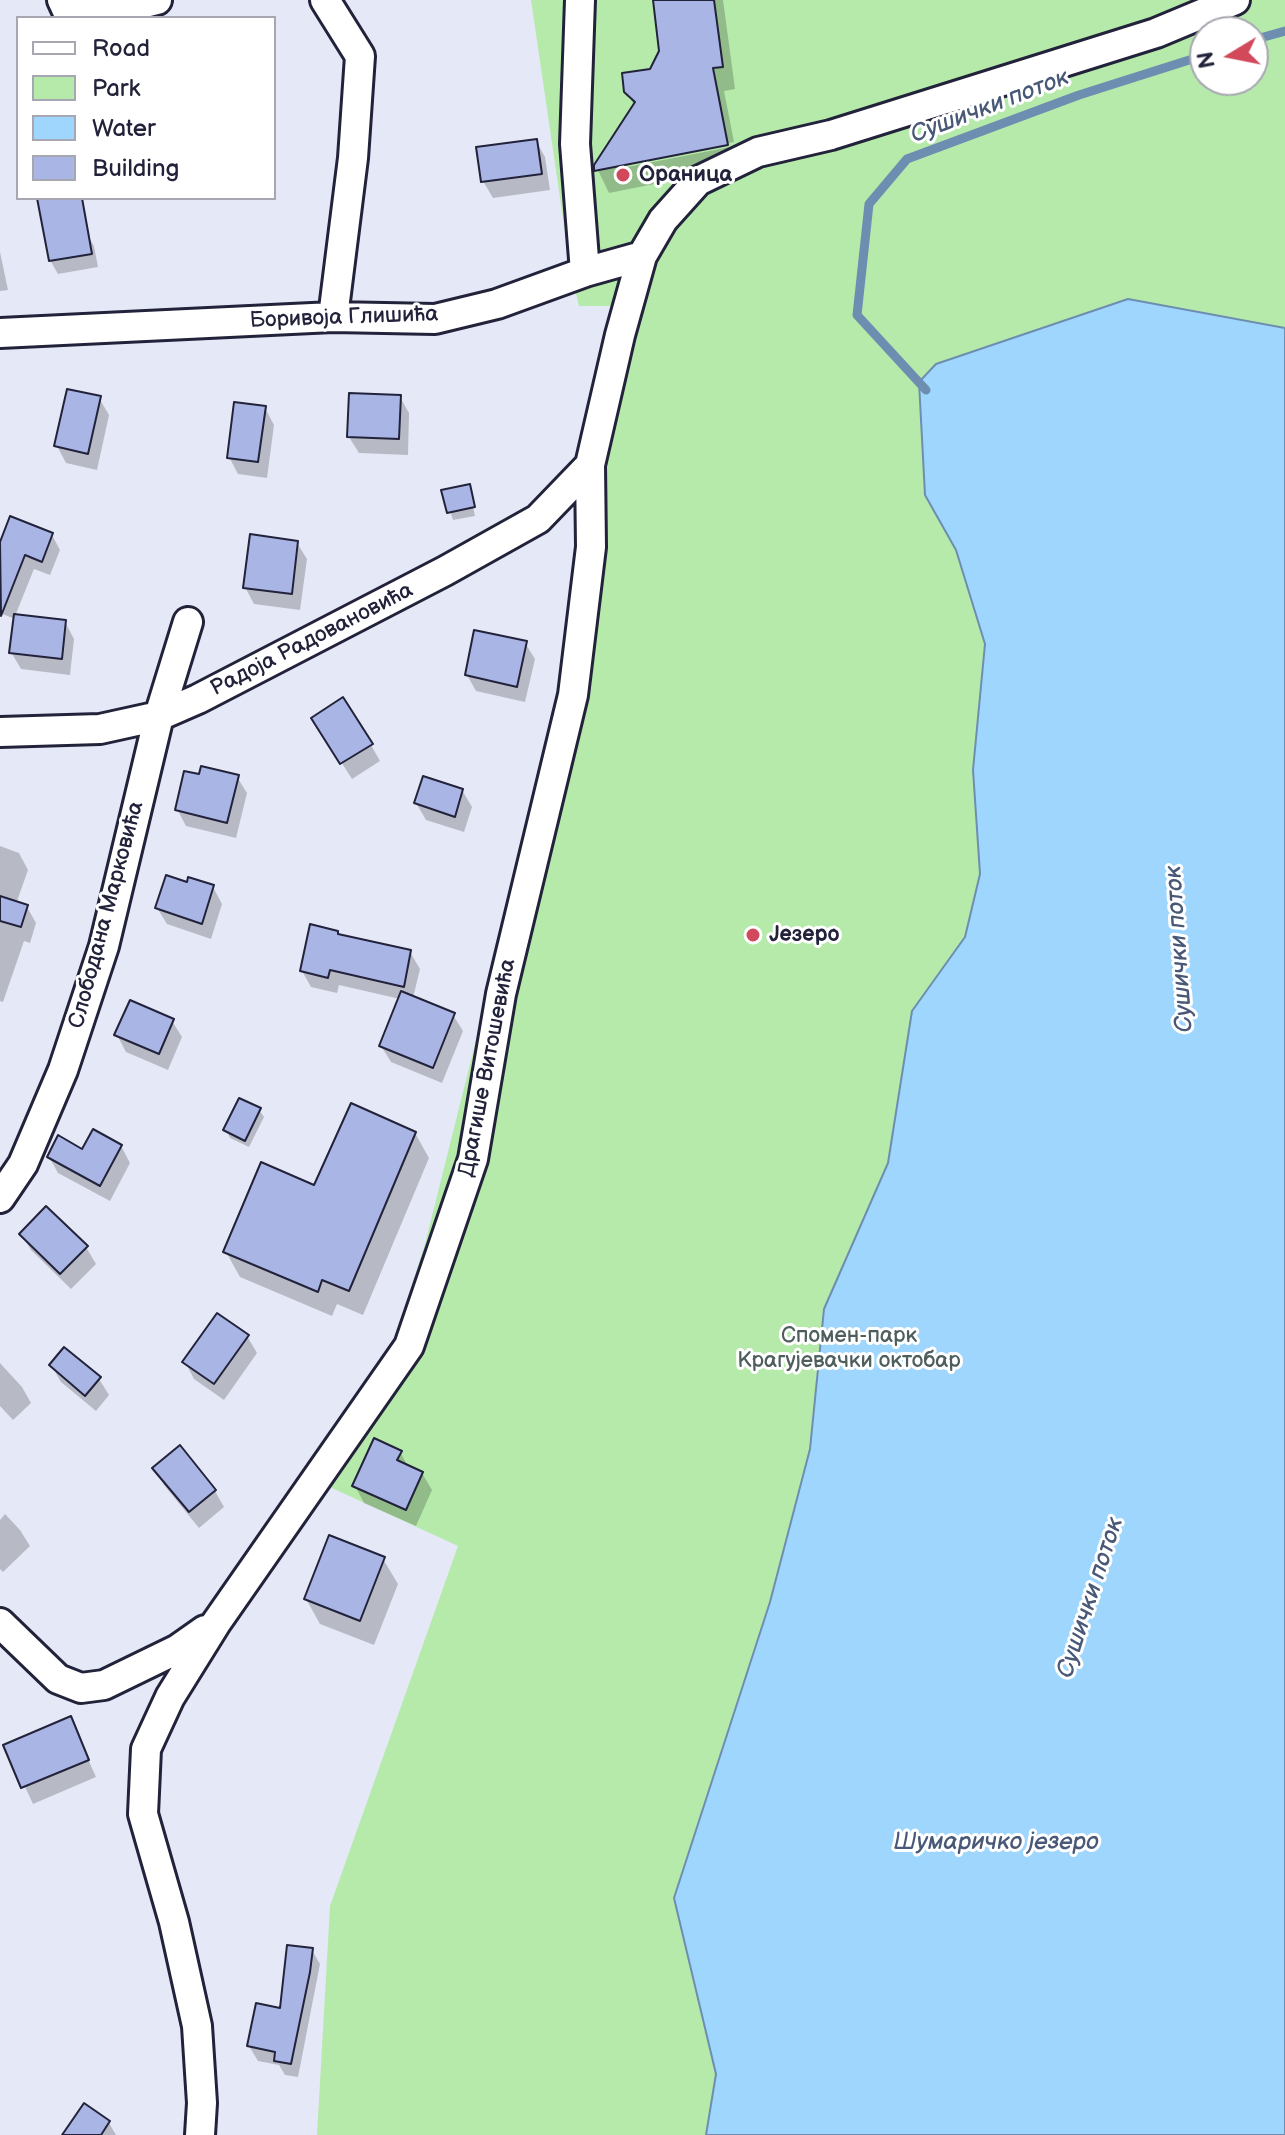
<!DOCTYPE html>
<html>
<head>
<meta charset="utf-8">
<style>
  body { margin:0 }
  #map { position:relative; width:1285px; height:2135px; overflow:hidden; background:#e5e9f7; font-family:"Balsamiq Sans",sans-serif }
  canvas { display:block }
  .legend { position:absolute; left:16px; top:16px; width:260px; height:184px; box-sizing:border-box; background:#fff; border:2px solid #a7a7b1; margin:0; padding:10px 14px; list-style:none; font-size:24px; color:#22223b }
  .legend li { display:flex; align-items:center; gap:16px; height:40px }
  .legend b { width:40px; border:2px solid #a7a7b1 }
  .north { position:absolute; left:1189px; top:16px; width:80px; height:80px; box-sizing:border-box; background:#fff; border:2px solid #a7a7b1; border-radius:50%; rotate:260deg; font-size:22px; font-weight:700; line-height:32px; text-align:center; color:#22223b }
  .north::after { content:''; display:block; margin:auto; width:28px; height:36px; background:#d1495b; clip-path:polygon(50% 0,100% 100%,50% 72%,0 100%) }
</style>
</head>
<body>
<div id="map">
<canvas width="1285" height="2135"></canvas>
<ul class="legend">
<li><b style="height:10px;background:#fff"></b>Road</li>
<li><b style="height:22px;background:#b6eaab"></b>Park</li>
<li><b style="height:22px;background:#9fd6fe"></b>Water</li>
<li><b style="height:22px;background:#a9b5e5"></b>Building</li>
</ul>
<div class="north">N</div>
</div>
<script>
const ctx = document.querySelector('canvas').getContext('2d');
ctx.lineJoin = 'round';
function paint(path, color) { ctx.fillStyle = color; ctx.fill(path, 'evenodd'); }
function stroke(path, color, width, dash) { ctx.strokeStyle = color; ctx.lineWidth = width; ctx.lineCap = dash ? 'butt' : 'round'; ctx.setLineDash(dash || []); ctx.stroke(path); }
function label(font, color, halo, rows, align = 'center') {
  ctx.font = font + ' "Balsamiq Sans",sans-serif'; ctx.lineWidth = 6; ctx.setLineDash([]); ctx.textBaseline = 'middle'; ctx.strokeStyle = halo; ctx.fillStyle = color; for (const [text, x, y, turn = 0] of rows) {
    ctx.save(); ctx.translate(x, y); ctx.rotate((+turn || 0) * Math.PI / 180); ctx.textAlign = isNaN(turn) ? turn : align; if (halo) ctx.strokeText(text, 0, 0); ctx.fillText(text, 0, 0); ctx.restore();
  }
}
paint(new Path2D(`
  M 531,0 L 1285,0 L 1285,2135 L 317,2135 L 330,1906 L 458,1546 L 308,1477 L 390,1354 L 425,1244 L 554,728 L 617,306 L 579,306 L 571,273 ZM 1205,32 L 1253,32 L 1253,80 L 1205,80 Z`), '#b6eaab');
const water = new Path2D(`
  M 1128,299 L 1285,328 L 1285,2135 L 706,2135 L 716,2074 L 674,1898 L 770,1602 L 810,1449 L 824,1309 L 888,1163 L 912,1011 L 965,937 L 980,874 L 973,770 L 985,644 L 956,550 L 925,495 L 919,382 L 936,364 Z`);
paint(water, '#9fd6fe');
stroke(water, '#6d8eb0', 2);
paint(new Path2D(`
  M 655,0 L 723,0 L 735,89 L 724,91 L 734,142 L 622,164 L 617,169 L 735,146 L 740,167 L 609,193 L 596,166 L 635,107 L 626,91 L 651,70 L 661,51 Z
  M 536,141 L 545,157 L 550,190 L 493,198 L 483,181 Z
  M 36,198 L 76,198 L 86,232 L 94,246 L 98,267 L 58,274 L 50,260 L 41,208 Z
  M 0,252 L 8,290 L 0,291 Z
  M 400,397 L 409,413 L 408,455 L 359,453 L 349,437 Z
  M 99,398 L 109,415 L 97,470 L 66,463 L 57,446 Z
  M 265,408 L 274,425 L 267,478 L 238,474 L 229,457 Z
  M 469,487 L 472,492 L 470,492 L 475,516 L 453,520 L 444,492 Z
  M 11,518 L 52,535 L 60,550 L 50,575 L 34,569 L 15,616 L 65,622 L 74,639 L 70,675 L 21,669 L 11,652 L 15,619 L 0,613 L 0,550 Z
  M 297,543 L 307,559 L 300,610 L 254,604 L 245,587 Z
  M 525,643 L 535,659 L 525,702 L 476,691 L 467,675 Z
  M 324,735 L 371,745 L 380,761 L 352,779 Z
  M 201,777 L 237,777 L 247,793 L 236,838 L 186,826 L 177,809 Z
  M 462,790 L 472,807 L 464,832 L 426,820 L 416,803 Z
  M 0,846 L 19,853 L 28,870 L 16,904 L 27,907 L 36,923 L 30,943 L 24,941 L 3,1002 L 0,1001 Z
  M 213,887 L 222,904 L 211,939 L 167,924 L 157,908 Z
  M 339,937 L 410,952 L 420,969 L 413,998 L 453,1015 L 463,1031 L 442,1083 L 391,1062 L 381,1046 L 400,999 L 339,985 L 337,993 L 311,987 L 302,971 Z
  M 172,1021 L 182,1037 L 168,1070 L 126,1052 L 117,1035 Z
  M 259,1110 L 264,1117 L 249,1147 L 230,1138 L 226,1130 Z
  M 415,1133 L 429,1158 L 363,1315 L 337,1304 L 332,1316 L 240,1277 L 226,1252 L 315,1187 Z
  M 121,1146 L 130,1163 L 110,1201 L 58,1173 L 49,1157 Z
  M 21,1234 L 86,1247 L 96,1264 L 71,1289 L 31,1250 Z
  M 247,1336 L 257,1353 L 224,1400 L 194,1379 L 185,1362 Z
  M 0,1363 L 22,1387 L 31,1403 L 13,1420 L 0,1406 Z
  M 51,1365 L 99,1379 L 109,1395 L 96,1411 L 61,1382 Z
  M 400,1452 L 409,1468 L 422,1473 L 432,1490 L 416,1526 L 364,1503 L 355,1486 Z
  M 155,1468 L 215,1491 L 224,1507 L 199,1528 L 164,1485 Z
  M 5,1514 L 20,1530 L 30,1546 L 3,1572 L 0,1569 L 0,1520 Z
  M 383,1559 L 398,1584 L 374,1645 L 320,1624 L 306,1599 Z
  M 70,1719 L 96,1777 L 33,1804 L 6,1746 Z
  M 312,1950 L 320,1964 L 298,2077 L 285,2075 L 279,2065 L 258,2061 L 249,2046 L 282,2010 Z
  M 109,2123 L 116,2135 L 64,2135 Z`), '#0003');
stroke(new Path2D(`
  M 1253,40 L 1285,31
  M 926,390 L 857,315 L 869,204 L 907,159 L 1079,95 L 1205,55`), '#6d8eb0', 9);
const building = new Path2D(`
  M 653,0 L 714,0 L 723,67 L 713,68 L 728,145 L 594,171 L 594,165 L 635,102 L 624,92 L 622,73 L 650,69 L 659,51 Z
  M 537,139 L 542,174 L 481,182 L 476,147 Z
  M 37,198 L 82,198 L 92,254 L 49,261 Z
  M 67,389 L 101,396 L 88,454 L 54,446 Z
  M 349,393 L 401,395 L 399,439 L 347,437 Z
  M 234,402 L 266,406 L 258,462 L 227,458 Z
  M 470,484 L 475,507 L 447,513 L 441,490 Z
  M 10,516 L 53,533 L 42,562 L 25,555 L 1,616 L 0,542 Z
  M 250,534 L 298,541 L 292,594 L 243,588 Z
  M 14,614 L 66,620 L 62,659 L 9,653 Z
  M 474,630 L 527,641 L 517,687 L 465,675 Z
  M 343,697 L 373,744 L 340,764 L 311,718 Z
  M 201,766 L 239,775 L 227,823 L 175,810 L 184,771 L 199,774 Z
  M 423,776 L 463,789 L 455,817 L 414,803 Z
  M 166,875 L 187,882 L 188,877 L 214,885 L 202,924 L 155,908 Z
  M 0,896 L 28,905 L 21,927 L 0,921 Z
  M 310,924 L 338,931 L 338,934 L 411,950 L 404,987 L 330,970 L 328,978 L 300,971 Z
  M 401,991 L 455,1013 L 433,1068 L 379,1046 Z
  M 130,1000 L 174,1019 L 159,1054 L 114,1035 Z
  M 239,1098 L 261,1108 L 245,1141 L 223,1130 Z
  M 351,1103 L 416,1132 L 349,1291 L 322,1280 L 318,1292 L 223,1252 L 261,1162 L 314,1185 Z
  M 93,1129 L 122,1145 L 100,1186 L 47,1157 L 58,1135 L 82,1149 Z
  M 46,1206 L 88,1246 L 60,1274 L 19,1234 Z
  M 217,1313 L 249,1335 L 214,1384 L 182,1362 Z
  M 64,1347 L 101,1377 L 85,1396 L 49,1365 Z
  M 374,1438 L 402,1451 L 397,1460 L 423,1472 L 406,1510 L 352,1486 Z
  M 180,1445 L 216,1490 L 189,1512 L 152,1468 Z
  M 329,1535 L 385,1557 L 360,1621 L 304,1599 Z
  M 71,1716 L 89,1760 L 21,1788 L 3,1745 Z
  M 287,1945 L 313,1948 L 310,1972 L 291,2064 L 274,2061 L 275,2052 L 247,2046 L 256,2003 L 280,2008 Z
  M 84,2103 L 110,2121 L 101,2135 L 62,2135 Z`);
paint(building, '#a9b5e5');
stroke(building, '#22223b', 2);
const minor = new Path2D(`
  M 62,0 L 68,13 L 137,5 L 157,0
  M 325,0 L 360,56 L 353,158 L 333,317
  M 580,0 L 575,144 L 585,272
  M 0,333 L 333,317 L 435,319 L 497,304 L 585,272 L 642,256
  M 0,732 L 100,729 L 159,716 L 198,699 L 445,571 L 538,519 L 590,465
  M 0,1198 L 23,1164 L 63,1070 L 104,946 L 159,716 L 188,622
  M 0,1623 L 58,1679 L 81,1688 L 104,1685 L 178,1649 L 205,1630
  M 200,2135 L 202,2103 L 197,2026 L 174,1922 L 143,1814 L 146,1749 L 170,1697 L 216,1623 L 409,1346 L 473,1159 L 501,994 L 573,695 L 591,547 L 590,465 L 620,335 L 642,256 L 663,220 L 698,181 L 758,152 L 831,135 L 1156,33 L 1235,0`);
stroke(minor, '#22223b', 34);
stroke(minor, '#fff', 28);
for (const [x, y, r, color] of [
  [623,175,8,"#d1495b"],
  [753,935,8,"#d1495b"]
]) { const dot = new Path2D(); dot.arc(x, y, r, 0, 2 * Math.PI); ctx.fillStyle = color; ctx.fill(dot); stroke(dot, '#fff', 3); }
label('bold 22px', '#22223b', '#fff', [
  ["Ораница",639,175],
  ["Језеро",769,935]
], 'left');
label('22px', '#22223b', '#fff', [
  ["Боривоја Глишића",344,318,-2],
  ["Радоја Радовановића",312,640,-27],
  ["Слободана Марковића",107,915,-75],
  ["Драгише Витошевића",488,1068,-79]
]);
label('22px', '#4e5e5d', '#fff', [
  ["Спомен-парк",849,1336],
  ["Крагујевачки октобар",849,1361]
]);
label('italic 24px', '#485876', '#fff', [
  ["Сушички поток",990,107,-21],
  ["Сушички поток",1180,949,-94],
  ["Сушички поток",1091,1598,-72],
  ["Шумаричко језеро",996,1843]
]);
</script>
</body>
</html>
